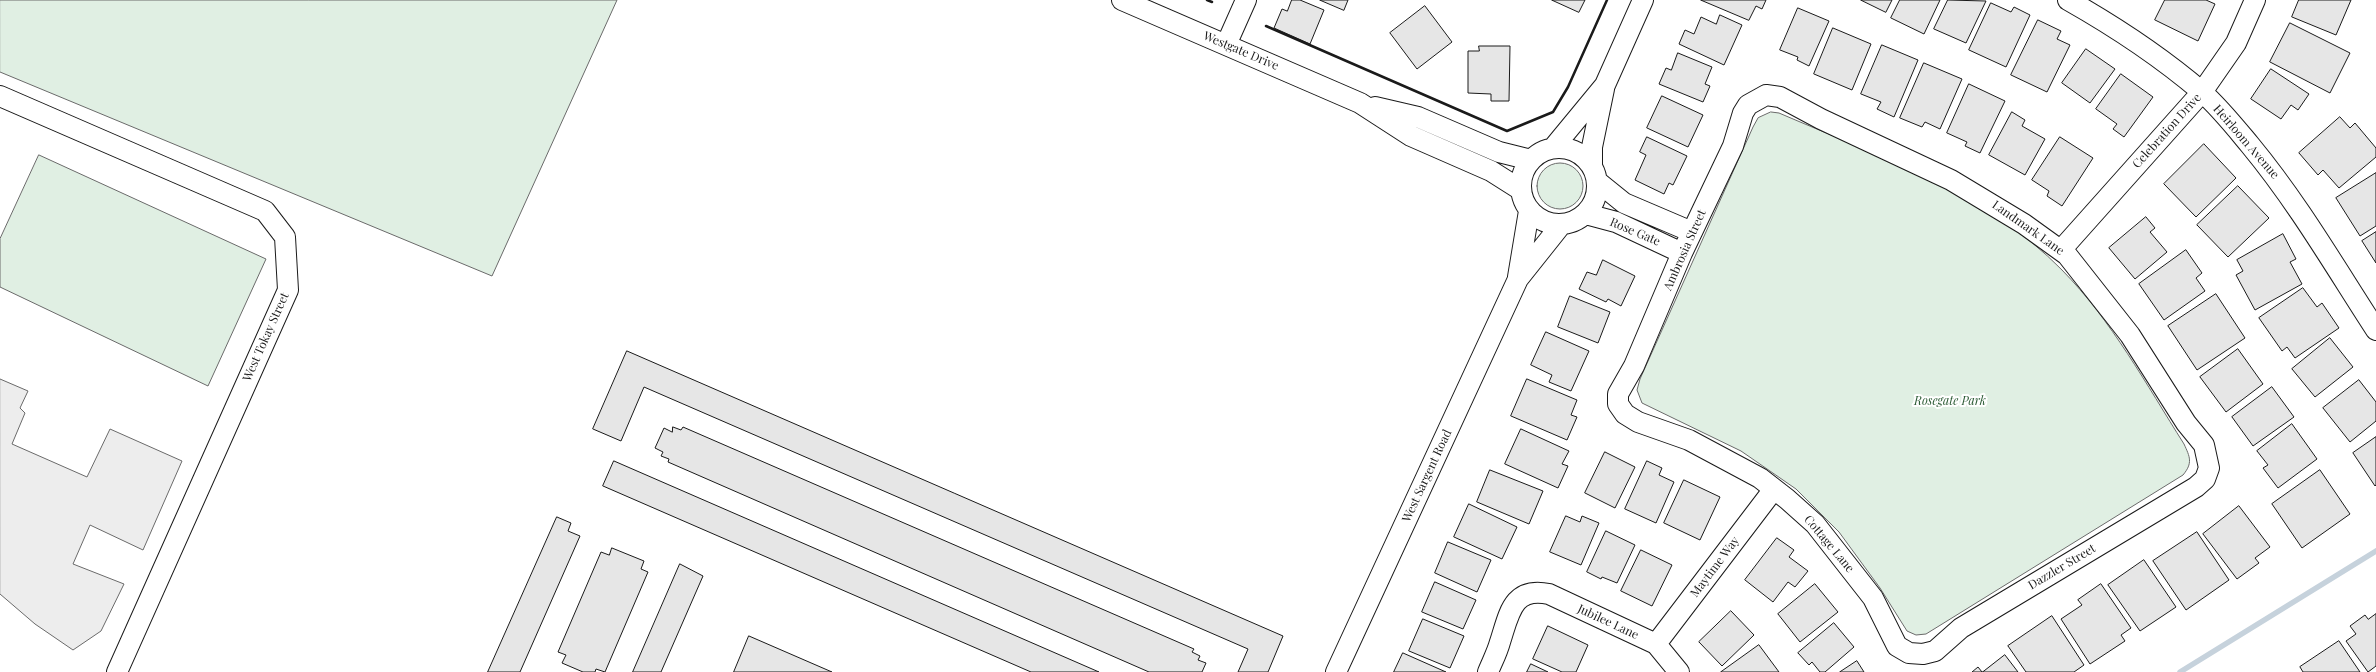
<!DOCTYPE html>
<html>
<head>
<meta charset="utf-8">
<style>
  body { margin:0 }
  canvas { display:block; background:#fff }
</style>
</head>
<body>
<canvas width="2376" height="672"></canvas>
<script>
const ctx = document.querySelector('canvas').getContext('2d');
ctx.lineJoin = 'round';
function paint(path, color) { ctx.fillStyle = color; ctx.fill(path, 'evenodd'); }
function stroke(path, color, width, dash) { ctx.strokeStyle = color; ctx.lineWidth = width; ctx.lineCap = dash ? 'butt' : 'round'; ctx.setLineDash(dash || []); ctx.stroke(path); }
function label(font, color, halo, rows, align = 'center') {
  ctx.font = font + ' "Playfair Display",serif'; ctx.lineWidth = 4; ctx.setLineDash([]); ctx.textBaseline = 'middle'; ctx.strokeStyle = halo; ctx.fillStyle = color; for (const [text, x, y, turn = 0] of rows) {
    ctx.save(); ctx.translate(x, y); ctx.rotate((+turn || 0) * Math.PI / 180); ctx.textAlign = isNaN(turn) ? turn : align; if (halo) ctx.strokeText(text, 0, 0); ctx.fillText(text, 0, 0); ctx.restore();
  }
}
const green = new Path2D(`
  M 0,0 L 617,0 L 492,276 L 0,72 Z
  M 1771,112 L 1779,113 C 1874,154 1988,194 2062,270 C 2112,321 2146,384 2184,444 C 2190,457 2193,463 2183,475 L 1926,634 L 1916,635 L 1907,631 L 1880,588 L 1839,532 L 1796,489 L 1741,451 L 1642,403 L 1637,390 L 1640,379 L 1753,127 L 1758,118 Z
  M 39,155 L 266,259 L 208,386 L 0,287 L 0,239 Z
  M1537 186a23 23 0 1 1 46 0a23 23 0 1 1-46 0Z`);
paint(green, '#e0efe3');
stroke(green, '#6a6a6a', 1);
const parking = new Path2D(`
  M 0,379 L 28,391 L 20,408 L 25,413 L 12,444 L 87,477 L 110,429 L 182,461 L 143,550 L 90,525 L 73,564 L 124,584 L 101,631 L 73,650 L 35,624 L 0,594 Z`);
paint(parking, '#ededed');
stroke(parking, '#6a6a6a', 1);
stroke(new Path2D(`
  M 2180,672 L 2376,551`), '#c6d2dc', 5.5);
const building = new Path2D(`
  M 1292,0 L 1300,0 L 1324,10 L 1310,44 L 1274,28 L 1282,9 L 1287,11 Z
  M 1320,0 L 1348,0 L 1344,10 Z
  M 1552,0 L 1585,0 L 1579,12 Z
  M 1701,0 L 1766,0 L 1762,9 L 1756,6 L 1749,20 Z
  M 1861,0 L 1892,0 L 1886,12 Z
  M 1900,0 L 1940,0 L 1924,34 L 1891,18 Z
  M 1948,0 L 1986,1 L 1966,43 L 1934,29 Z
  M 2165,0 L 2206,0 L 2215,4 L 2198,41 L 2155,20 Z
  M 2299,0 L 2351,0 L 2336,35 L 2292,17 Z
  M 1991,3 L 2011,12 L 2014,7 L 2030,15 L 2006,67 L 1969,50 Z
  M 1425,6 L 1452,42 L 1417,69 L 1390,33 Z
  M 1798,8 L 1829,21 L 1809,66 L 1797,60 L 1798,57 L 1780,50 Z
  M 1720,15 L 1742,25 L 1724,65 L 1679,44 L 1685,30 L 1694,34 L 1701,17 L 1716,24 Z
  M 2038,20 L 2061,31 L 2057,39 L 2070,45 L 2047,92 L 2011,75 Z
  M 2290,23 L 2350,53 L 2330,93 L 2270,62 Z
  M 1833,28 L 1871,44 L 1852,90 L 1814,74 Z
  M 1882,45 L 1918,60 L 1894,117 L 1877,109 L 1881,102 L 1861,94 Z
  M 1479,46 L 1510,46 L 1509,101 L 1491,101 L 1491,94 L 1468,93 L 1468,51 L 1479,51 Z
  M 2086,49 L 2115,69 L 2090,103 L 2062,83 Z
  M 1678,53 L 1712,67 L 1705,84 L 1710,86 L 1703,102 L 1659,84 L 1666,68 L 1671,70 Z
  M 1924,63 L 1962,79 L 1940,129 L 1925,122 L 1922,127 L 1900,118 Z
  M 2271,69 L 2309,94 L 2298,110 L 2291,105 L 2281,119 L 2251,99 Z
  M 2121,74 L 2153,97 L 2124,137 L 2113,129 L 2117,124 L 2096,109 Z
  M 1969,84 L 2005,101 L 1980,153 L 1965,146 L 1967,142 L 1947,133 Z
  M 1662,96 L 1703,115 L 1688,147 L 1647,128 Z
  M 2012,112 L 2025,120 L 2022,126 L 2045,139 L 2025,175 L 1989,155 Z
  M 2340,117 L 2350,128 L 2355,123 L 2376,148 L 2376,157 L 2339,188 L 2323,170 L 2318,175 L 2299,153 Z
  M 1647,137 L 1687,156 L 1673,185 L 1669,183 L 1664,194 L 1635,180 L 1646,155 L 1640,152 Z
  M 2060,137 L 2093,158 L 2062,206 L 2047,196 L 2049,191 L 2032,180 Z
  M 2204,144 L 2236,178 L 2196,217 L 2164,184 Z
  M 2376,173 L 2376,226 L 2360,236 L 2336,198 Z
  M 2238,186 L 2269,218 L 2228,257 L 2197,225 Z
  M 2146,217 L 2155,228 L 2150,232 L 2167,252 L 2135,279 L 2109,248 Z
  M 2376,232 L 2376,263 L 2362,241 Z
  M 2283,234 L 2296,259 L 2290,262 L 2302,284 L 2255,310 L 2236,275 L 2243,271 L 2237,260 Z
  M 2186,250 L 2202,273 L 2196,278 L 2205,291 L 2164,320 L 2139,284 Z
  M 1603,260 L 1635,276 L 1621,306 L 1608,299 L 1606,302 L 1579,289 L 1587,272 L 1596,275 Z
  M 2303,288 L 2317,307 L 2322,303 L 2339,328 L 2295,358 L 2287,347 L 2282,351 L 2259,318 Z
  M 2216,294 L 2245,338 L 2197,370 L 2168,326 Z
  M 1570,296 L 1610,312 L 1598,343 L 1558,327 Z
  M 1546,332 L 1589,351 L 1571,391 L 1549,382 L 1552,375 L 1531,365 Z
  M 2330,338 L 2353,367 L 2315,397 L 2292,369 Z
  M 2238,349 L 2263,384 L 2226,412 L 2200,377 Z
  M 627,351 L 1283,636 L 1268,672 L 1238,672 L 1248,649 L 644,387 L 621,441 L 593,429 Z
  M 1527,379 L 1577,400 L 1571,415 L 1577,417 L 1567,440 L 1511,416 Z
  M 2359,380 L 2376,402 L 2376,421 L 2350,442 L 2323,408 Z
  M 2272,387 L 2294,417 L 2253,446 L 2232,417 Z
  M 2292,424 L 2317,459 L 2278,488 L 2263,468 L 2268,465 L 2257,451 Z
  M 673,427 L 681,430 L 683,427 L 1194,649 L 1192,652 L 1200,656 L 1198,660 L 1206,663 L 1202,672 L 1149,672 L 668,462 L 669,459 L 661,456 L 663,452 L 655,448 L 664,428 L 672,432 Z
  M 1521,429 L 1569,451 L 1562,464 L 1568,466 L 1558,488 L 1505,464 Z
  M 2376,437 L 2376,485 L 2375,486 L 2353,453 Z
  M 1605,452 L 1635,467 L 1615,508 L 1585,493 Z
  M 614,461 L 1099,672 L 1031,672 L 603,486 Z
  M 1647,461 L 1662,468 L 1659,475 L 1674,482 L 1656,523 L 1625,509 Z
  M 1490,470 L 1543,491 L 1529,524 L 1477,502 Z
  M 2320,470 L 2350,514 L 2302,548 L 2272,504 Z
  M 1684,480 L 1720,497 L 1700,540 L 1664,523 Z
  M 1469,504 L 1517,527 L 1502,559 L 1454,537 Z
  M 2239,506 L 2270,547 L 2255,558 L 2259,563 L 2237,579 L 2203,534 Z
  M 1566,516 L 1580,522 L 1582,516 L 1599,523 L 1581,565 L 1550,552 Z
  M 557,517 L 571,523 L 568,531 L 580,536 L 520,672 L 488,672 Z
  M 1606,531 L 1635,545 L 1617,583 L 1602,577 L 1601,579 L 1587,572 Z
  M 2197,532 L 2229,580 L 2186,610 L 2153,561 Z
  M 1777,538 L 1794,550 L 1789,557 L 1808,571 L 1795,587 L 1788,582 L 1773,602 L 1745,580 Z
  M 1448,542 L 1491,560 L 1477,592 L 1435,573 Z
  M 612,548 L 644,561 L 641,569 L 648,572 L 605,672 L 596,669 L 595,672 L 583,672 L 562,663 L 566,655 L 558,652 L 601,552 L 609,555 Z
  M 1641,550 L 1672,565 L 1652,606 L 1621,591 Z
  M 2144,560 L 2176,607 L 2140,631 L 2108,585 Z
  M 680,564 L 703,576 L 661,672 L 633,672 Z
  M 1435,582 L 1476,600 L 1463,629 L 1422,612 Z
  M 1815,584 L 1838,612 L 1800,642 L 1778,614 Z
  M 2101,584 L 2131,628 L 2121,635 L 2125,641 L 2090,664 L 2061,619 L 2082,605 L 2078,600 Z
  M 1731,611 L 1754,635 L 1722,666 L 1699,642 Z
  M 2376,614 L 2376,666 L 2368,672 L 2346,641 L 2356,634 L 2350,626 L 2365,615 L 2368,619 Z
  M 2052,616 L 2084,665 L 2074,672 L 2026,672 L 2008,646 Z
  M 1423,619 L 1464,636 L 1450,668 L 1409,651 Z
  M 1834,623 L 1854,647 L 1825,672 L 1820,672 L 1812,662 L 1809,665 L 1798,653 Z
  M 1548,626 L 1588,645 L 1576,672 L 1562,672 L 1533,659 Z
  M 749,636 L 832,672 L 734,672 Z
  M 2339,641 L 2360,672 L 2303,672 L 2300,667 Z
  M 1759,645 L 1779,672 L 1721,672 Z
  M 1403,653 L 1446,672 L 1394,672 Z
  M 2005,655 L 2018,672 L 1972,672 L 1978,667 L 1982,672 Z
  M 1857,661 L 1864,672 L 1840,672 Z
  M 1531,664 L 1548,672 L 1527,672 Z`);
paint(building, '#e6e6e6');
stroke(building, '#1a1a1a', 1);
const minor = new Path2D(`
  M 1122,0 L 1360,103 L 1411,136 L 1491,171 L 1521,190
  M 2068,0 C 2114,26 2161,57 2202,92 C 2220,108 2235,127 2250,145 C 2298,203 2335,267 2376,330
  M 1226,45 L 1246,0
  M 1766,95 L 1780,97 L 1821,119 L 1951,180 L 2024,224 L 2067,255 L 2130,335 L 2186,423 L 2204,445 L 2209,468 L 2205,479 L 2196,487 L 1961,628 L 1935,651 L 1923,654 L 1909,653 L 1897,646 L 1873,598 L 1815,524 L 1787,499 L 1760,478 L 1689,440 L 1638,422 L 1625,414 L 1618,404 L 1618,394 L 1634,366 L 1682,253 L 1733,146 L 1743,113 L 1748,105 Z
  M 0,96 L 265,211 L 285,237 L 288,290 L 117,672
  M 1375,107 L 1418,117 L 1499,152 L 1531,160
  M1521 186a38 38 0 1 1 76 0a38 38 0 1 1-76 0Z
  M 1553,148 L 1605,85 L 1643,0
  M 1592,164 L 1592,147 L 1604,89
  M 1598,182 L 1624,203 L 1692,232
  M 1586,214 L 1616,222 L 1682,253
  M 2061,250 L 2202,92 L 2236,43 L 2255,0
  M 1518,277 L 1529,211
  M 1656,644 L 1774,489
  M 1336,672 L 1518,279 L 1561,225
  M 1488,672 C 1492,662 1497,653 1500,642 C 1509,615 1512,586 1549,594 L 1656,644 L 1679,672`);
stroke(minor, '#1a1a1a', 22);
stroke(minor, '#fff', 20);
stroke(new Path2D(`
  M 1207,0 L 1212,2
  M 1266,26 L 1507,131 L 1553,112 L 1568,87 L 1607,0`), '#1a1a1a', 2.5);
label('12px', '#1a1a1a', '#fff', [
  ["Westgate Drive",1241,51,23],
  ["Celebration Drive",2167,131,-48],
  ["Heirloom Avenue",2246,142,49],
  ["Landmark Lane",2028,228,35],
  ["Rose Gate",1635,232,23],
  ["Ambrosia Street",1685,250,-66],
  ["West Tokay Street",266,337,-66],
  ["West Sargent Road",1427,476,-65],
  ["Cottage Lane",1829,544,50],
  ["Maytime Way",1715,567,-53],
  ["Dazzler Street",2062,567,-31],
  ["Jubilee Lane",1608,622,25]
]);
label('italic 12px', '#2b5a34', '#fff', [
  ["Rosegate Park",1950,401]
]);
</script>
</body>
</html>
